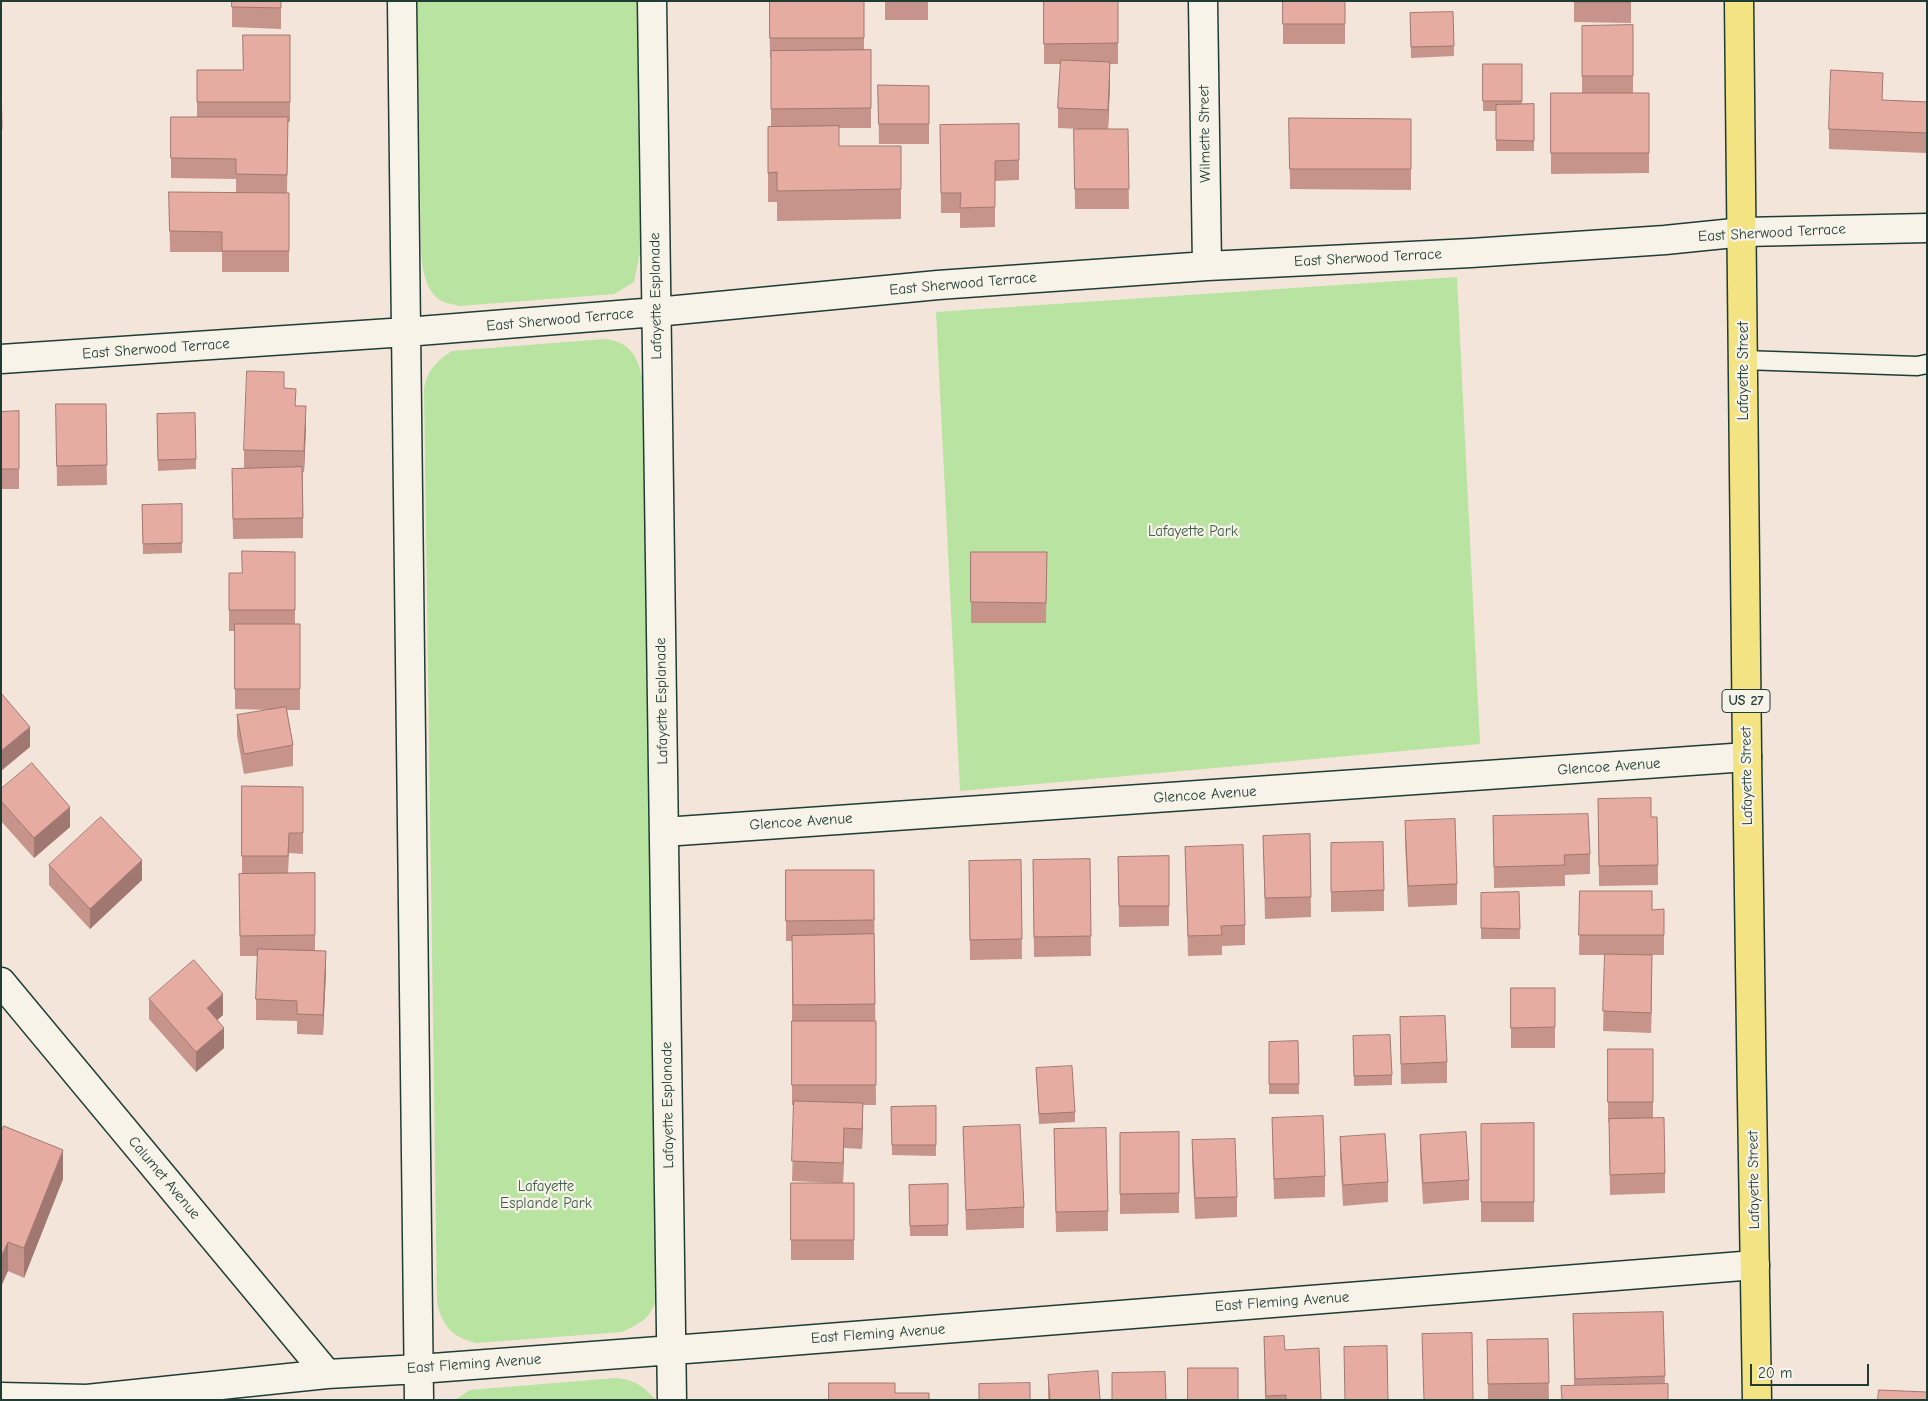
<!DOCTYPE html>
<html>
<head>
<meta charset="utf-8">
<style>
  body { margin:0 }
  #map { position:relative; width:1928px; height:1401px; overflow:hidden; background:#f4e5da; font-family:"Comic Neue",sans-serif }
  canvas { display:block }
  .frame { position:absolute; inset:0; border:2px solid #1f3d34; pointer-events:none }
  .scale { position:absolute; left:1750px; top:1364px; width:119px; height:22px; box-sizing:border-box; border:2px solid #1f3d34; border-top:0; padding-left:6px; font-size:15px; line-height:18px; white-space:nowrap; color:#1f3d34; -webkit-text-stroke:4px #f7f3e8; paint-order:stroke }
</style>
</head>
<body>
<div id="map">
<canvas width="1928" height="1401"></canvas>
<div class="frame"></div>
<div class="scale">20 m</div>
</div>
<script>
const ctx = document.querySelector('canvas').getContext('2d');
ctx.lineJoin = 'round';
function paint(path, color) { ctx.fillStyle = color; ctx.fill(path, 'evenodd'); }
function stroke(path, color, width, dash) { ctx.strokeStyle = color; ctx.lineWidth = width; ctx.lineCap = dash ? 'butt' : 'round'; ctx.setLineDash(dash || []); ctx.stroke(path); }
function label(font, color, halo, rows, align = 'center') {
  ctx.font = font + ' "Comic Neue",sans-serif'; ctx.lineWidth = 4.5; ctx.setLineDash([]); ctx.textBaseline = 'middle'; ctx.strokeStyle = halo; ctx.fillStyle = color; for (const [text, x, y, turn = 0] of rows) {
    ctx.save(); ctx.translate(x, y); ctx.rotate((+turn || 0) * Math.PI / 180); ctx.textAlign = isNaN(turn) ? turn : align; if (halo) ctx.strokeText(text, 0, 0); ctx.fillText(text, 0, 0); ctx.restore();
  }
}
paint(new Path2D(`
  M 417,1 L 638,1 L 641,248 L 634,282 L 614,294 L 459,306 C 452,304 442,303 436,297 C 424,285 422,265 421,249 Z
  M 1457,277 L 1480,744 L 960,791 L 936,312 Z
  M 605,339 C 631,342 639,358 643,382 L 658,1295 C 651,1318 643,1322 622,1332 L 476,1343 C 452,1337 443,1327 437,1303 L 424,389 C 427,370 437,361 452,351 Z
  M 616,1378 C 635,1380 643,1386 656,1400 L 455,1400 L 470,1390 Z`), '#b8e3a1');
const lane = new Path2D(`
  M 1743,360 L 1917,366 L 1927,364`);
const street = new Path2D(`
  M 402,1 L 419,1400
  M 652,1 L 672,1400
  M 1203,1 L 1207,266
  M 1,359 L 406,332 L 656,312 L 938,285 L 1207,266 L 1471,253 L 1665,240 L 1744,232 L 1927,228
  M 664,832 L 1747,757
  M 1,982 L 327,1374
  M 1,1397 L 87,1399 L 327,1374 L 419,1369 L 739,1345 L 1755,1265`);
const highway = new Path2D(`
  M 1739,1 C 1744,252 1744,503 1747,753 C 1749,969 1754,1184 1757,1400`);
stroke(lane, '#1f3d34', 21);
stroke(street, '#1f3d34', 31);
stroke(highway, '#1f3d34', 31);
stroke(lane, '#f7f3e8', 18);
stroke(street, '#f7f3e8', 28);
stroke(highway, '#f4e382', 28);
paint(new Path2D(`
  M 232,1 L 281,1 L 281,29 L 232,27 Z
  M 769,1 L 864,1 L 864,50 L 871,50 L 871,128 L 839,128 L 839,146 L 901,189 L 901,219 L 777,221 L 777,202 L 768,202 L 768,127 L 771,127 L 771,58 L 770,58 Z
  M 885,1 L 928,1 L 928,20 L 885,20 Z
  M 1044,1 L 1118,1 L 1118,64 L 1110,64 L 1110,83 L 1108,129 L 1128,129 L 1129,209 L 1075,209 L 1074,129 L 1082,129 L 1058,128 L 1058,108 L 1061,64 L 1044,64 Z
  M 1283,1 L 1345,1 L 1345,44 L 1283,44 Z
  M 1574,1 L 1631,1 L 1631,23 L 1574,22 Z
  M 1453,12 L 1454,56 L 1411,58 L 1410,13 Z
  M 1633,25 L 1633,93 L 1649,93 L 1649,173 L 1551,174 L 1551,93 L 1582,93 L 1582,26 Z
  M 290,35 L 290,122 L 288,122 L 287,193 L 289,193 L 289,272 L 222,272 L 222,252 L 170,252 L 169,192 L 236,193 L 236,179 L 171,178 L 171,117 L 197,117 L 197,70 L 243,70 Z
  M 1483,64 L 1522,64 L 1522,104 L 1534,104 L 1534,151 L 1496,151 L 1496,111 L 1483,111 Z
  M 1,76 L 2,129 L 2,149 L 1,149 Z
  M 878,85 L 929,86 L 929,144 L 879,144 Z
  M 1883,100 L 1927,102 L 1927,153 L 1829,149 L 1829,129 Z
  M 1289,118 L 1411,119 L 1411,190 L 1290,189 Z
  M 1019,124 L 1019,180 L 995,181 L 995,227 L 960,228 L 960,213 L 941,213 L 940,125 Z
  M 284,388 L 296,406 L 306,426 L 304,472 L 303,472 L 303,538 L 233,539 L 232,469 L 244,468 L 244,450 Z
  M 56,404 L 106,404 L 107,485 L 57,486 Z
  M 19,411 L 19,489 L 1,489 L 1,412 Z
  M 157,414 L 196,459 L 196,469 L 158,471 Z
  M 182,504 L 182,553 L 143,554 L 142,505 Z
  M 295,552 L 295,624 L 300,624 L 300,710 L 287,710 L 293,745 L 293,766 L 244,774 L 237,736 L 237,715 L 271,710 L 235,709 L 235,631 L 229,631 L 229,573 L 242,573 Z
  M 971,552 L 1047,552 L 1046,623 L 971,623 Z
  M 242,786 L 303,787 L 303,854 L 289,853 L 288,873 L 315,873 L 315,951 L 326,971 L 323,1035 L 297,1034 L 297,1021 L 256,1020 L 256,999 L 258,956 L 240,956 L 239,874 L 242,874 Z
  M 1,789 L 70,827 L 34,858 L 1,821 Z
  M 1598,799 L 1651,817 L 1658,865 L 1658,885 L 1599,886 Z
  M 1493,816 L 1590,854 L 1590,874 L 1565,875 L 1565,886 L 1494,888 Z
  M 1405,821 L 1457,884 L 1457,905 L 1408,907 L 1405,841 Z
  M 1310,834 L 1311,917 L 1265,919 L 1263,836 Z
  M 1331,843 L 1384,890 L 1384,911 L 1331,912 Z
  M 1185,847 L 1245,925 L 1245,945 L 1222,946 L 1222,955 L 1188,956 Z
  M 1169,856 L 1169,926 L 1119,927 L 1118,857 Z
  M 1090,859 L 1091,956 L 1034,957 L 1033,860 Z
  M 1021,860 L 1022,959 L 970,960 L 969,861 Z
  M 49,865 L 142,880 L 90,929 L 49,885 Z
  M 786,870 L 874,870 L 876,1105 L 863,1105 L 862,1149 L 844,1148 L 843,1183 L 854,1183 L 854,1260 L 791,1260 L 791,1183 L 835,1183 L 792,1181 L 794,1105 L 792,1105 L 792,941 L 786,941 Z
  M 1580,891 L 1652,910 L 1664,909 L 1664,955 L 1652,955 L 1651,1033 L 1603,1031 L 1605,955 L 1579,955 Z
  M 1519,892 L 1520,939 L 1481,939 L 1481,893 Z
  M 1511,988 L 1555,988 L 1555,1048 L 1511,1048 Z
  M 149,999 L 223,1015 L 217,1020 L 224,1048 L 196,1072 L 149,1019 Z
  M 1400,1017 L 1447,1062 L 1447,1083 L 1401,1084 Z
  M 1353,1036 L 1392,1075 L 1392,1085 L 1354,1086 Z
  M 1298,1041 L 1299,1094 L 1269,1094 L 1269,1042 Z
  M 1608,1049 L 1653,1049 L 1653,1118 L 1665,1173 L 1665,1193 L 1610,1195 L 1609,1122 L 1608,1122 Z
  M 1036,1068 L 1075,1112 L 1075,1122 L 1039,1124 Z
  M 936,1106 L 936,1156 L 892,1155 L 891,1107 Z
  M 1272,1118 L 1325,1176 L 1325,1197 L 1274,1199 Z
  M 1534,1123 L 1534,1222 L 1481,1222 L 1481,1124 Z
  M 4,1126 L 63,1179 L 24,1278 L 8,1271 Z
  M 963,1127 L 1024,1207 L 1024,1228 L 966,1230 Z
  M 1054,1129 L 1108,1211 L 1108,1231 L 1056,1232 Z
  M 1179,1132 L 1179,1213 L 1120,1214 L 1120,1133 Z
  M 1420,1135 L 1469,1180 L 1469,1200 L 1423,1204 L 1420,1155 Z
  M 1340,1137 L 1388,1182 L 1388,1202 L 1343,1206 L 1340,1157 Z
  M 1192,1140 L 1237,1197 L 1237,1217 L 1195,1219 L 1192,1160 Z
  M 948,1184 L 948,1236 L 910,1236 L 909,1185 Z
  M 1663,1312 L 1665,1384 L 1574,1385 L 1573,1314 Z
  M 1264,1337 L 1285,1350 L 1321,1400 L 1265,1400 Z
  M 1548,1339 L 1549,1400 L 1488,1400 L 1487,1340 Z
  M 1048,1375 L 1100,1400 L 1048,1400 Z`), '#c6948b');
paint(new Path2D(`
  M 1110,62 L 1110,83 L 1108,130 L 1108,110 Z
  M 306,406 L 306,426 L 304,472 L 304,451 Z
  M 30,727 L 30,747 L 1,771 L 1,751 Z
  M 70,807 L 70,827 L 34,858 L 34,838 Z
  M 142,860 L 142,880 L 90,929 L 90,909 Z
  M 326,951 L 326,971 L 323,1035 L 323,1015 Z
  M 1652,955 L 1652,975 L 1651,1033 L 1651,1013 Z
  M 223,994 L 223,1015 L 207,1029 L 207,1008 Z
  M 224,1028 L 224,1048 L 196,1072 L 196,1052 Z
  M 863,1103 L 863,1123 L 862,1149 L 862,1129 Z
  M 844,1128 L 844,1148 L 843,1183 L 843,1163 Z
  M 63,1150 L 63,1179 L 24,1278 L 24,1248 Z
  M 8,1242 L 8,1271 L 1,1287 L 1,1257 Z`), '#a17871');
const building = new Path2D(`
  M 232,1 L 281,1 L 281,8 L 232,7 Z
  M 770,1 L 864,1 L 864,38 L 770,38 Z
  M 1044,1 L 1118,1 L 1118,43 L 1044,44 Z
  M 1283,1 L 1345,1 L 1345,24 L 1283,24 Z
  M 1574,1 L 1631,1 L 1631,2 L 1574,2 Z
  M 1453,12 L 1454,46 L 1411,47 L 1410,13 Z
  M 1633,25 L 1633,76 L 1582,76 L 1582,26 Z
  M 243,35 L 290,35 L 290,102 L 197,102 L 197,70 L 243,70 Z
  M 871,50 L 871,108 L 771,109 L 771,51 Z
  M 1061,60 L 1110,62 L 1108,110 L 1058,108 Z
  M 1483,64 L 1522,64 L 1522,101 L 1483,101 Z
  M 1831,70 L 1883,73 L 1882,100 L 1927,102 L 1927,133 L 1829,129 Z
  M 1,76 L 2,129 L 1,129 Z
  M 878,85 L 929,86 L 929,124 L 879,124 Z
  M 1551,93 L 1649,93 L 1649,153 L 1551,153 Z
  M 1534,104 L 1534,141 L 1496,140 L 1496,105 Z
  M 171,117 L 288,117 L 287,175 L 236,174 L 236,159 L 171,158 Z
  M 1289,118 L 1411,119 L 1411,169 L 1290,169 Z
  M 1019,124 L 1019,160 L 995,161 L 995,207 L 960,208 L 961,193 L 941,193 L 940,125 Z
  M 839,126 L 839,146 L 901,146 L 901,189 L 777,191 L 777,172 L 768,173 L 768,127 Z
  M 1074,129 L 1128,129 L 1129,189 L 1075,189 Z
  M 169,192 L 289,193 L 289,251 L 222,251 L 222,232 L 170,231 Z
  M 247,371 L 284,372 L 284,388 L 296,389 L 295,406 L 306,406 L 304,451 L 244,450 Z
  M 56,404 L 106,404 L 107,465 L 57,466 Z
  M 19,411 L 19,469 L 1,469 L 1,412 Z
  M 195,413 L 196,459 L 158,460 L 157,414 Z
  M 302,467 L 303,518 L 233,519 L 232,469 Z
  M 182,504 L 182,543 L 143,544 L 142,505 Z
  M 242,551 L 295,552 L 295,610 L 229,610 L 229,573 L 242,573 Z
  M 971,552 L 1047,552 L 1046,603 L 971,602 Z
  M 235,624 L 300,624 L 300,689 L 235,689 Z
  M 1,693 L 30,727 L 1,751 Z
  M 286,707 L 293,745 L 244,754 L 237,715 Z
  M 32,763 L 70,807 L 34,838 L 1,801 L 1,789 Z
  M 242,786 L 303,787 L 303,833 L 289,833 L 288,856 L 242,856 Z
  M 1651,798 L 1651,817 L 1657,817 L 1658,865 L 1599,866 L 1598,799 Z
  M 1588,814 L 1590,854 L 1564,855 L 1565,865 L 1494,867 L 1493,816 Z
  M 101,817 L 142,860 L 90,909 L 49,865 Z
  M 1455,819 L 1457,884 L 1408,886 L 1405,821 Z
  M 1310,834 L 1311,897 L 1265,898 L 1263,836 Z
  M 1383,842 L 1384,890 L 1331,892 L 1331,843 Z
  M 1243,845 L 1245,925 L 1221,926 L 1222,935 L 1188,936 L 1185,847 Z
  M 1169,856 L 1169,906 L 1119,906 L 1118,857 Z
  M 1090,859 L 1091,936 L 1034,937 L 1033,860 Z
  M 1021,860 L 1022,939 L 970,940 L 969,861 Z
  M 786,870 L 874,870 L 874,920 L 786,921 Z
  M 315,873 L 315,935 L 240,936 L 239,874 Z
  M 1580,891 L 1652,891 L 1652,910 L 1664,909 L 1664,935 L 1579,935 Z
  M 1519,892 L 1520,929 L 1481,928 L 1481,893 Z
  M 874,934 L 875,1004 L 793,1005 L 792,936 Z
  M 258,949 L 326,951 L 323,1015 L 297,1014 L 297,1001 L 256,999 Z
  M 1605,954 L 1652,955 L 1651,1013 L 1603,1011 Z
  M 194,960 L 223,994 L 207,1008 L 224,1028 L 196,1052 L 149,999 Z
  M 1511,988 L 1555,988 L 1555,1027 L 1511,1028 Z
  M 1445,1016 L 1447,1062 L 1401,1064 L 1400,1017 Z
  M 792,1021 L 876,1021 L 876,1085 L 792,1085 Z
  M 1390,1035 L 1392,1075 L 1354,1076 L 1353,1036 Z
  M 1298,1041 L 1299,1084 L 1269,1084 L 1269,1042 Z
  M 1608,1049 L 1653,1049 L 1653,1102 L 1608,1102 Z
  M 1072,1066 L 1075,1112 L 1039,1114 L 1036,1068 Z
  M 794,1101 L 863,1103 L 862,1129 L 844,1128 L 843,1163 L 792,1161 Z
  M 936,1106 L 936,1145 L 892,1145 L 891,1107 Z
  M 1323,1116 L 1325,1176 L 1274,1179 L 1272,1118 Z
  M 1664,1118 L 1665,1173 L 1610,1175 L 1609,1119 Z
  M 1534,1123 L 1534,1202 L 1481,1202 L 1481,1124 Z
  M 1020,1125 L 1024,1207 L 966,1210 L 963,1127 Z
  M 4,1126 L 63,1150 L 24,1248 L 8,1242 L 1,1257 L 1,1132 Z
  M 1106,1128 L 1108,1211 L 1056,1212 L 1054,1129 Z
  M 1179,1132 L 1179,1193 L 1120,1194 L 1120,1133 Z
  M 1466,1132 L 1469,1180 L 1423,1183 L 1420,1135 Z
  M 1385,1134 L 1388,1182 L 1343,1185 L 1340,1137 Z
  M 1235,1139 L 1237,1197 L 1195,1198 L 1192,1140 Z
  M 791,1183 L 854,1183 L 854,1240 L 791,1240 Z
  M 948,1184 L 948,1225 L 910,1226 L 909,1185 Z
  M 1663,1312 L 1665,1376 L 1575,1379 L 1573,1314 Z
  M 1472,1333 L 1473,1400 L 1424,1400 L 1422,1334 Z
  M 1284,1336 L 1285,1350 L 1319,1348 L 1321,1400 L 1286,1400 L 1286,1395 L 1266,1396 L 1264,1337 Z
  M 1548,1339 L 1549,1383 L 1488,1384 L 1487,1340 Z
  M 1387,1346 L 1388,1400 L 1345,1400 L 1344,1347 Z
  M 1188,1368 L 1238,1368 L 1238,1400 L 1188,1400 Z
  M 1098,1371 L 1100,1400 L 1050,1400 L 1048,1375 Z
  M 1165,1372 L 1166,1400 L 1112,1400 L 1112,1373 Z
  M 829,1383 L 895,1383 L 895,1393 L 929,1393 L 929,1400 L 829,1400 Z
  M 1030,1383 L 1030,1400 L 979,1400 L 979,1384 Z
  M 1668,1384 L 1668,1400 L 1562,1400 L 1561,1386 Z
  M 1879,1390 L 1927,1392 L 1927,1400 L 1878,1400 Z`);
paint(building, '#e6aca2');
stroke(building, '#a17871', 1);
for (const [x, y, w] of [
  [1746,701,48]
]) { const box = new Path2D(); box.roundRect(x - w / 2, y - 11.5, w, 23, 4); ctx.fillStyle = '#f7f3e8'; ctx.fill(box); stroke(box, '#1f3d34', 1); }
label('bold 14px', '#1f3d34', null, [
  ["US 27",1746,701]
]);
label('15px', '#1f3d34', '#f7f3e8', [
  ["Wilmette Street",1205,134,-91],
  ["East Sherwood Terrace",1772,233,-3],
  ["East Sherwood Terrace",1368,258,-3],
  ["East Sherwood Terrace",963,284,-5],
  ["Lafayette Esplanade",656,296,-91],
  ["East Sherwood Terrace",560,320,-5],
  ["East Sherwood Terrace",156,349,-4],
  ["Lafayette Street",1744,371,-90],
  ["Lafayette Esplanade",662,701,-91],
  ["Glencoe Avenue",1609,767,-4],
  ["Lafayette Street",1747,776,-91],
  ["Glencoe Avenue",1205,795,-4],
  ["Glencoe Avenue",801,822,-4],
  ["Lafayette Esplanade",668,1105,-91],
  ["Calumet Avenue",164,1178,50],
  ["Lafayette Street",1754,1180,-91],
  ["East Fleming Avenue",1282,1302,-4],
  ["East Fleming Avenue",878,1334,-4],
  ["East Fleming Avenue",474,1364,-4]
]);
label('15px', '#3e5e4a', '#f7f3e8', [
  ["Lafayette Park",1193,532],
  ["Lafayette",546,1187],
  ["Esplande Park",546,1204]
]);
</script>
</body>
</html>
